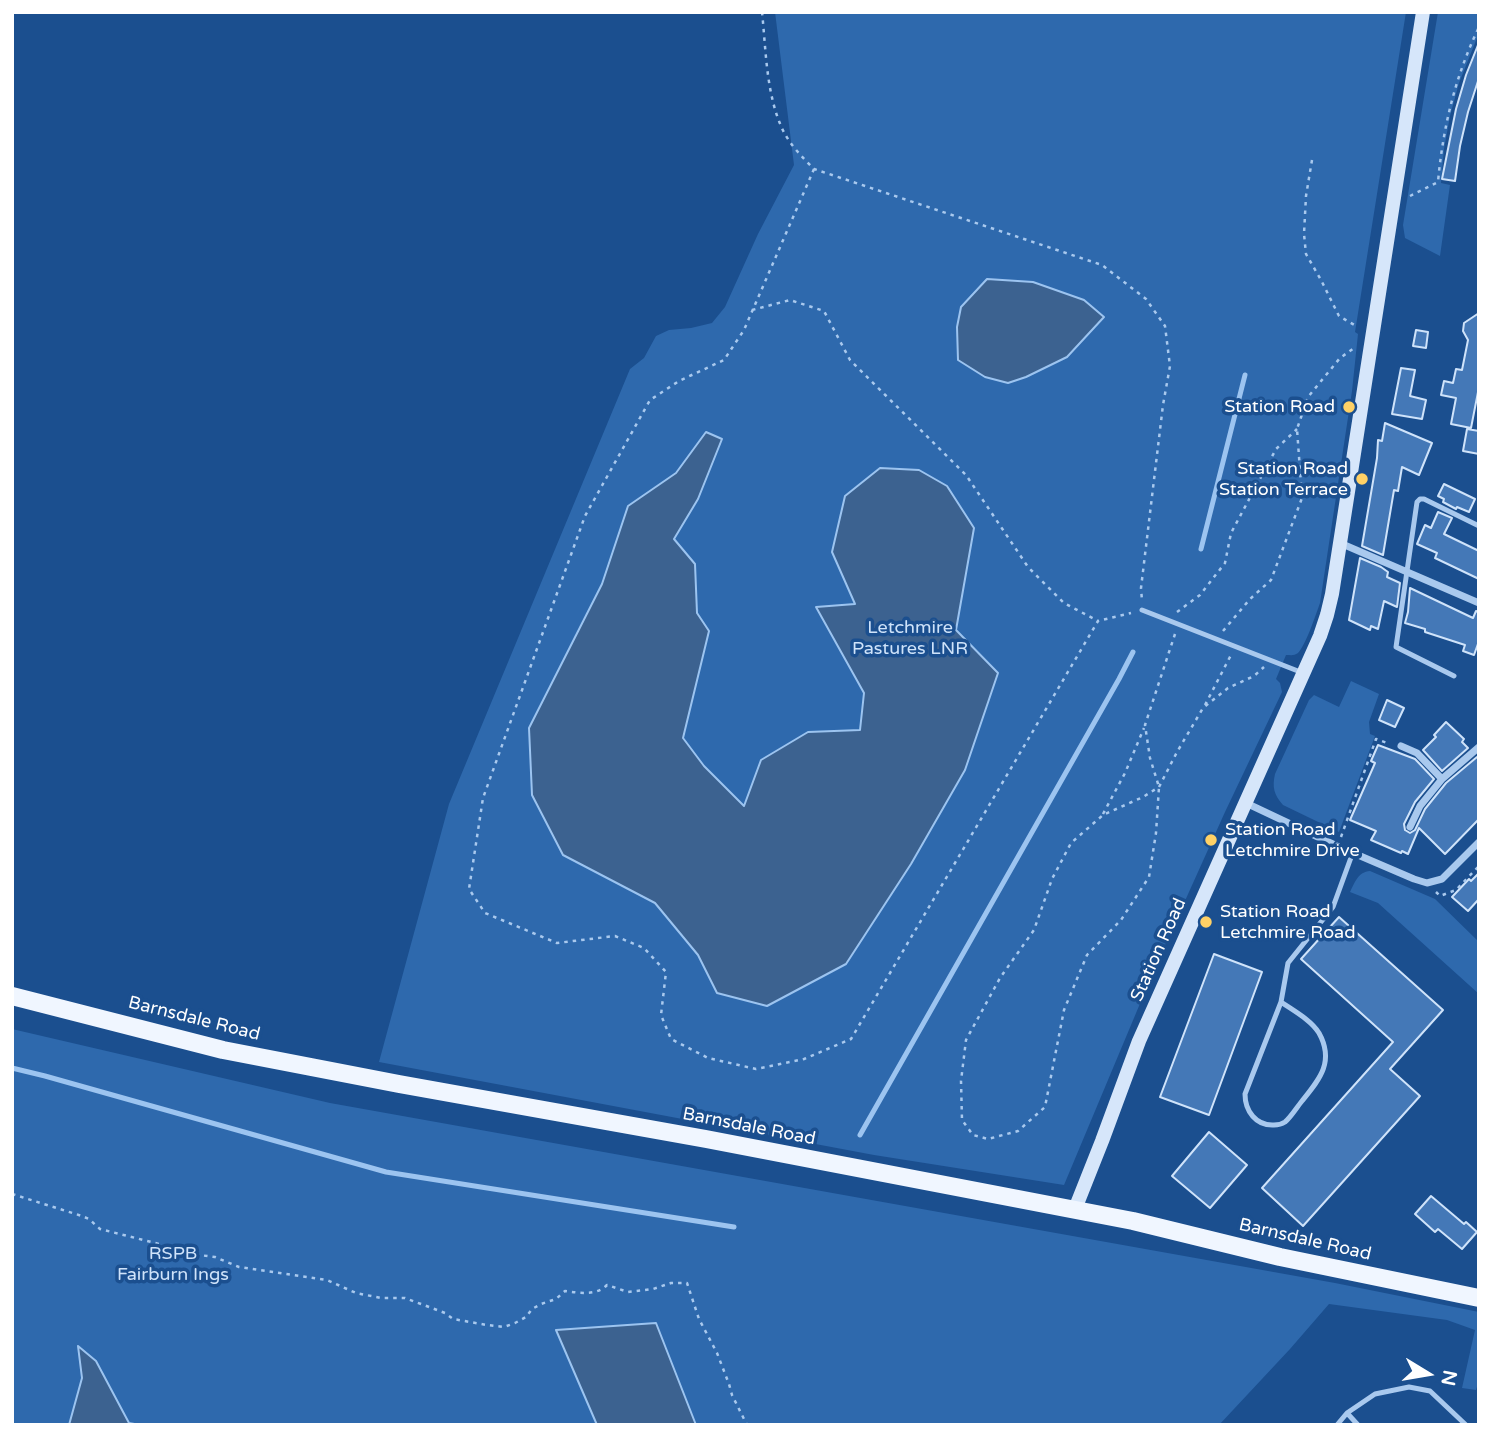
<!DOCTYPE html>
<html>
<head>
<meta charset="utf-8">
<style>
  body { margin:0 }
  #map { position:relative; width:1491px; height:1437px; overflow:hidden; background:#1b4f8f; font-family:"Varela Round",sans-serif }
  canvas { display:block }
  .frame { position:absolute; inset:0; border:14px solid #fff; pointer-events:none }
  .north { position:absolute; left:1393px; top:1339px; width:70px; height:70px; -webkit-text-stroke:5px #1b4f8f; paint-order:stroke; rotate:101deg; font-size:19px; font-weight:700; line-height:28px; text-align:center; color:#fff }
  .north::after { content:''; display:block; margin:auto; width:24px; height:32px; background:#fff; clip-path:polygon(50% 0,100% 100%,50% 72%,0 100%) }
</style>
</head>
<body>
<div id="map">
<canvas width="1491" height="1437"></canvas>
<div class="frame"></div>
<div class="north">N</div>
</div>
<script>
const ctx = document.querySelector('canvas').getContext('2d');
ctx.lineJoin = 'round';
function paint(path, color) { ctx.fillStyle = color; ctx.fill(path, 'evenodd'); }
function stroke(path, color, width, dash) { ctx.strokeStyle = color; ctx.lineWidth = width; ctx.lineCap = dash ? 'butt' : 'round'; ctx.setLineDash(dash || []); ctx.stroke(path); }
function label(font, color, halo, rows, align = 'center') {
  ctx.font = font + ' "Varela Round",sans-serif'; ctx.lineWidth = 7; ctx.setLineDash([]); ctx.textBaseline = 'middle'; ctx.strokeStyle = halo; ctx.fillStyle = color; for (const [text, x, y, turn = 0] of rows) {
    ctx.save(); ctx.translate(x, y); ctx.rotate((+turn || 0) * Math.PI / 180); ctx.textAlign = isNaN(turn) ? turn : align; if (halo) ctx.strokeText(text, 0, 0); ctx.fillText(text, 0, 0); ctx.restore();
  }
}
paint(new Path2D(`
  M 775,12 L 1406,12 L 1355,332 L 1358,334 L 1352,391 L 1320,603 C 1316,614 1306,645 1298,653 C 1294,656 1291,655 1286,655 L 1276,679 L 1280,683 L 1282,692 L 1225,812 L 1157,963 L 1064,1185 L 874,1155 L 379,1062 L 449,804 L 630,369 L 644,358 L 656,336 L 669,330 L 691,328 L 712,323 L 725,307 L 758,234 L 794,165 Z
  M 1438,12 L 1479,12 L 1479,33 L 1459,83 L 1450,116 L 1444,149 L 1441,183 L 1450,185 L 1440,256 L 1405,238 L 1403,225 Z
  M 1351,681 L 1379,694 L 1369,722 L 1370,734 L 1375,736 L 1339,832 L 1283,805 C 1274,795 1272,787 1275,774 L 1309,700 L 1314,695 L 1339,707 Z
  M 1370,871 L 1435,899 L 1479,942 L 1479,994 L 1378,903 L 1350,892 C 1355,882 1358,872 1370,871 Z
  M 12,1029 L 330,1103 L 1335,1283 L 1479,1312 L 1479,1380 L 1476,1390 L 1462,1388 L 1475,1330 L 1447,1320 L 1329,1304 L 1290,1349 L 1219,1425 L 12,1425 Z`), '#2e69ad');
const water = new Path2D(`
  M 987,279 L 1033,282 L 1084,300 L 1104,317 L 1067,357 L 1026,377 L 1008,383 L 985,377 L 958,360 L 957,327 L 961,307 Z
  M 706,432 L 722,439 L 698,499 L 674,539 L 695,564 L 697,613 L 709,631 L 683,738 L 704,766 L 744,806 L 761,760 L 808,732 L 860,730 L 864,693 L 816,607 L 855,604 L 832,552 L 845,496 L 880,468 L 919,470 L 947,486 L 974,528 L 956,630 L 998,673 L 965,770 L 911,864 L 846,964 L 767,1006 L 717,993 L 698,955 L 655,903 L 563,855 L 532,795 L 529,728 L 602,584 L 628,506 L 676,473 Z
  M 656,1323 L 696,1425 L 597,1425 L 556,1330 Z
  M 78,1346 L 96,1361 L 129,1423 L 140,1425 L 69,1425 L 82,1378 Z`);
paint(water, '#3c6290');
stroke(water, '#9cc4f0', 2);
stroke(new Path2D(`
  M 1201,549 L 1245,375
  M 12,1068 L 45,1076 L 386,1172 L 734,1227
  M 860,1135 L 1119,679 L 1133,652`), '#9cc4f0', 5);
const building = new Path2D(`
  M 1478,45 L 1479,78 L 1468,112 L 1460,146 L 1455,181 L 1442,179 L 1456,109 L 1466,75 Z
  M 1479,313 L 1479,387 L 1471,428 L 1451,424 L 1456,398 L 1441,395 L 1444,381 L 1453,383 L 1456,369 L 1462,370 L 1468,340 L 1463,331 L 1464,323 Z
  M 1416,330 L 1428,332 L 1426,348 L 1413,346 Z
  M 1401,368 L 1415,370 L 1410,396 L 1426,400 L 1422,419 L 1392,414 Z
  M 1385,423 L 1432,443 L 1419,475 L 1402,467 L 1398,491 L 1394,490 L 1383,555 L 1362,546 L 1377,458 L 1378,440 L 1382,441 Z
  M 1467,429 L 1479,431 L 1479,454 L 1463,451 Z
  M 1444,484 L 1475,499 L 1469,512 L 1457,507 L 1456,509 L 1443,502 L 1444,499 L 1438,496 Z
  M 1438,512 L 1452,518 L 1444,534 L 1479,551 L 1479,579 L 1435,558 L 1437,553 L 1417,544 L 1425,525 L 1431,528 Z
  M 1360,558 L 1381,567 L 1388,572 L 1387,577 L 1400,583 L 1397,607 L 1384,601 L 1378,629 L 1371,626 L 1370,630 L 1349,620 Z
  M 1410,588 L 1473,618 L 1476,611 L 1479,612 L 1479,641 L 1474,655 L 1463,651 L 1465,645 L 1425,632 L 1425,629 L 1405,623 L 1408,612 Z
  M 1387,700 L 1404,708 L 1395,727 L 1379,720 Z
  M 1446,722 L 1464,739 L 1462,742 L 1468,748 L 1442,771 L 1423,750 L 1436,737 L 1434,735 Z
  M 1378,745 L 1415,759 L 1434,779 L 1415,802 L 1404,824 L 1405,830 L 1410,833 L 1415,830 L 1425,809 L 1446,783 L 1477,757 L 1479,759 L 1479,819 L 1445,854 L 1419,828 L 1408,854 L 1402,851 L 1401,853 L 1371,840 L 1376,831 L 1350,820 L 1375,763 L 1371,761 Z
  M 1479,873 L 1479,899 L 1468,911 L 1452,897 L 1469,879 L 1471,881 Z
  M 1339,917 L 1443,1010 L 1390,1069 L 1420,1096 L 1303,1226 L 1262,1188 L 1393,1042 L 1301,959 Z
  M 1214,954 L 1262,972 L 1209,1115 L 1160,1097 Z
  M 1209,1132 L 1247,1165 L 1210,1208 L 1172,1176 Z
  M 1431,1196 L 1464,1224 L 1466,1222 L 1477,1232 L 1462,1249 L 1438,1229 L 1435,1232 L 1415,1214 Z`);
paint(building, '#4478b7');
stroke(building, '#cfe3fa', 2);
stroke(new Path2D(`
  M 762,12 C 766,50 766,91 781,126 C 788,143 802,157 814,169 L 1102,265 L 1146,299 L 1165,326 L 1170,366 L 1163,405 L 1141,588 L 1142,601
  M 1312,160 L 1306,196 L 1304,234 L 1306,254 L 1321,280 L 1339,316 L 1358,327
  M 814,169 L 744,330 L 724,360 L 679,381 L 650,400 L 585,516 L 483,798 L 469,889 L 485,913 L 557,943 L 615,936 L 644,948 L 666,972 L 661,1015 L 671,1039 L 708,1058 L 756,1069 L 804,1059 L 851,1039 L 1098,621 L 1131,613
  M 1410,196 L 1438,182 C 1443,127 1455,77 1479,27
  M 752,310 L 790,300 L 824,311 L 850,360 L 966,475 L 1028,567 L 1064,603 L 1098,621
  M 1177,612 L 1200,595 L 1225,563 L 1231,533 L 1276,449 L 1297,429
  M 1223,631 L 1250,599 L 1271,580 L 1302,498 L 1297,429 L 1308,397 L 1340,358 L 1354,348
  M 1175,634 L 1145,725 L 1150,758 L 1159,787 L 1156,833 L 1149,877 L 1121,920 L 1087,955 L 1064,1010 L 1045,1107 L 1018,1131 L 988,1139 L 973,1135 L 962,1120 L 961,1081 L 966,1040 L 1000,978 L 1034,930 L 1052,879 L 1071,843 L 1103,815 L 1143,797 L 1159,787 L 1177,752 L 1203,708 L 1228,688 L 1254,676 L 1264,667
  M 1205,705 L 1231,655
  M 1103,814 L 1125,773 L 1144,728
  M 1341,837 L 1376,739 L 1390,744
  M 1436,892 L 1440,896 L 1456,890 L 1479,866
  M 12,1194 L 82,1216 L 89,1219 L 100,1229 L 175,1248 L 192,1250 L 199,1255 L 215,1257 L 239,1267 L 327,1280 L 356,1293 L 381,1298 L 405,1298 L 445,1313 L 453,1319 L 487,1325 L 504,1327 L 515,1323 L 526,1317 L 532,1309 L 541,1304 L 556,1299 L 565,1291 C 580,1293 596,1296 607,1285 L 628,1292 L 653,1289 L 671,1283 L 687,1283 L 699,1319 L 717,1353 L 729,1384 L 732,1395 L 747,1425`), '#a9c9ee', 2.5, [3.5, 5]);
stroke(new Path2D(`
  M 1142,610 L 1303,673
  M 1454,676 L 1396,647 L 1417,502 L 1420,499 L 1424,499 L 1479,526
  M 1281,1002 C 1294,1011 1311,1020 1319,1033 C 1335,1062 1319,1080 1302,1101 C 1297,1107 1291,1117 1285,1122 C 1282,1124 1277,1125 1274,1125 C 1256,1126 1245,1111 1245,1094 Z
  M 1281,1002 L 1288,963 L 1333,907 L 1353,852
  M 1347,1413 L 1358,1425
  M 1337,1425 L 1347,1413 L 1375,1394 L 1409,1387 L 1430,1391 L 1466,1425`), '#a9c9ee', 5);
stroke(new Path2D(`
  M 1340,543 L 1479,603
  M 1401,746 L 1417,753 L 1442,779
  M 1246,803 L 1337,846 L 1414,879 L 1427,883 L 1442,879 L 1479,842
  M 1410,827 L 1420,806 L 1442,779 L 1479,747`), '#a9c9ee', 7);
stroke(new Path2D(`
  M 1075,1209 L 1102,1141 L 1139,1041 L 1320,636 L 1327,615 L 1332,594 L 1340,543 L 1423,12`), '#d6e6fa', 14);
stroke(new Path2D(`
  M 12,996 L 223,1050 L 399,1084 L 706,1139 L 1133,1221 L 1280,1257 L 1479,1298`), '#f0f6ff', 18);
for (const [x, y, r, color] of [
  [1349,407,7,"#ffd166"],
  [1362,479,7,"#ffd166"],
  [1211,840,7,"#ffd166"],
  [1206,922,7,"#ffd166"]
]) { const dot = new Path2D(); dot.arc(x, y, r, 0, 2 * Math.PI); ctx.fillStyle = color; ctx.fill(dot); stroke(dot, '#1b4f8f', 2.5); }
label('18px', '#fff', '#1b4f8f', [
  ["Station Road",1335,407],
  ["Station Road",1348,469],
  ["Station Terrace",1348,490],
  ["Station Road",1225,830,"left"],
  ["Letchmire Drive",1225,851,"left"],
  ["Station Road",1220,912,"left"],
  ["Letchmire Road",1220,933,"left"]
], 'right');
label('18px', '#cfe3fa', '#1b4f8f', [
  ["Letchmire",910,628],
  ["Pastures LNR",910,649],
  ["RSPB",173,1254],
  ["Fairburn Ings",173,1275]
]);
label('18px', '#fff', '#1b4f8f', [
  ["Station Road",1159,950,-66],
  ["Barnsdale Road",194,1019,14],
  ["Barnsdale Road",749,1127,11],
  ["Barnsdale Road",1305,1240,13]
]);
</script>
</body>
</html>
